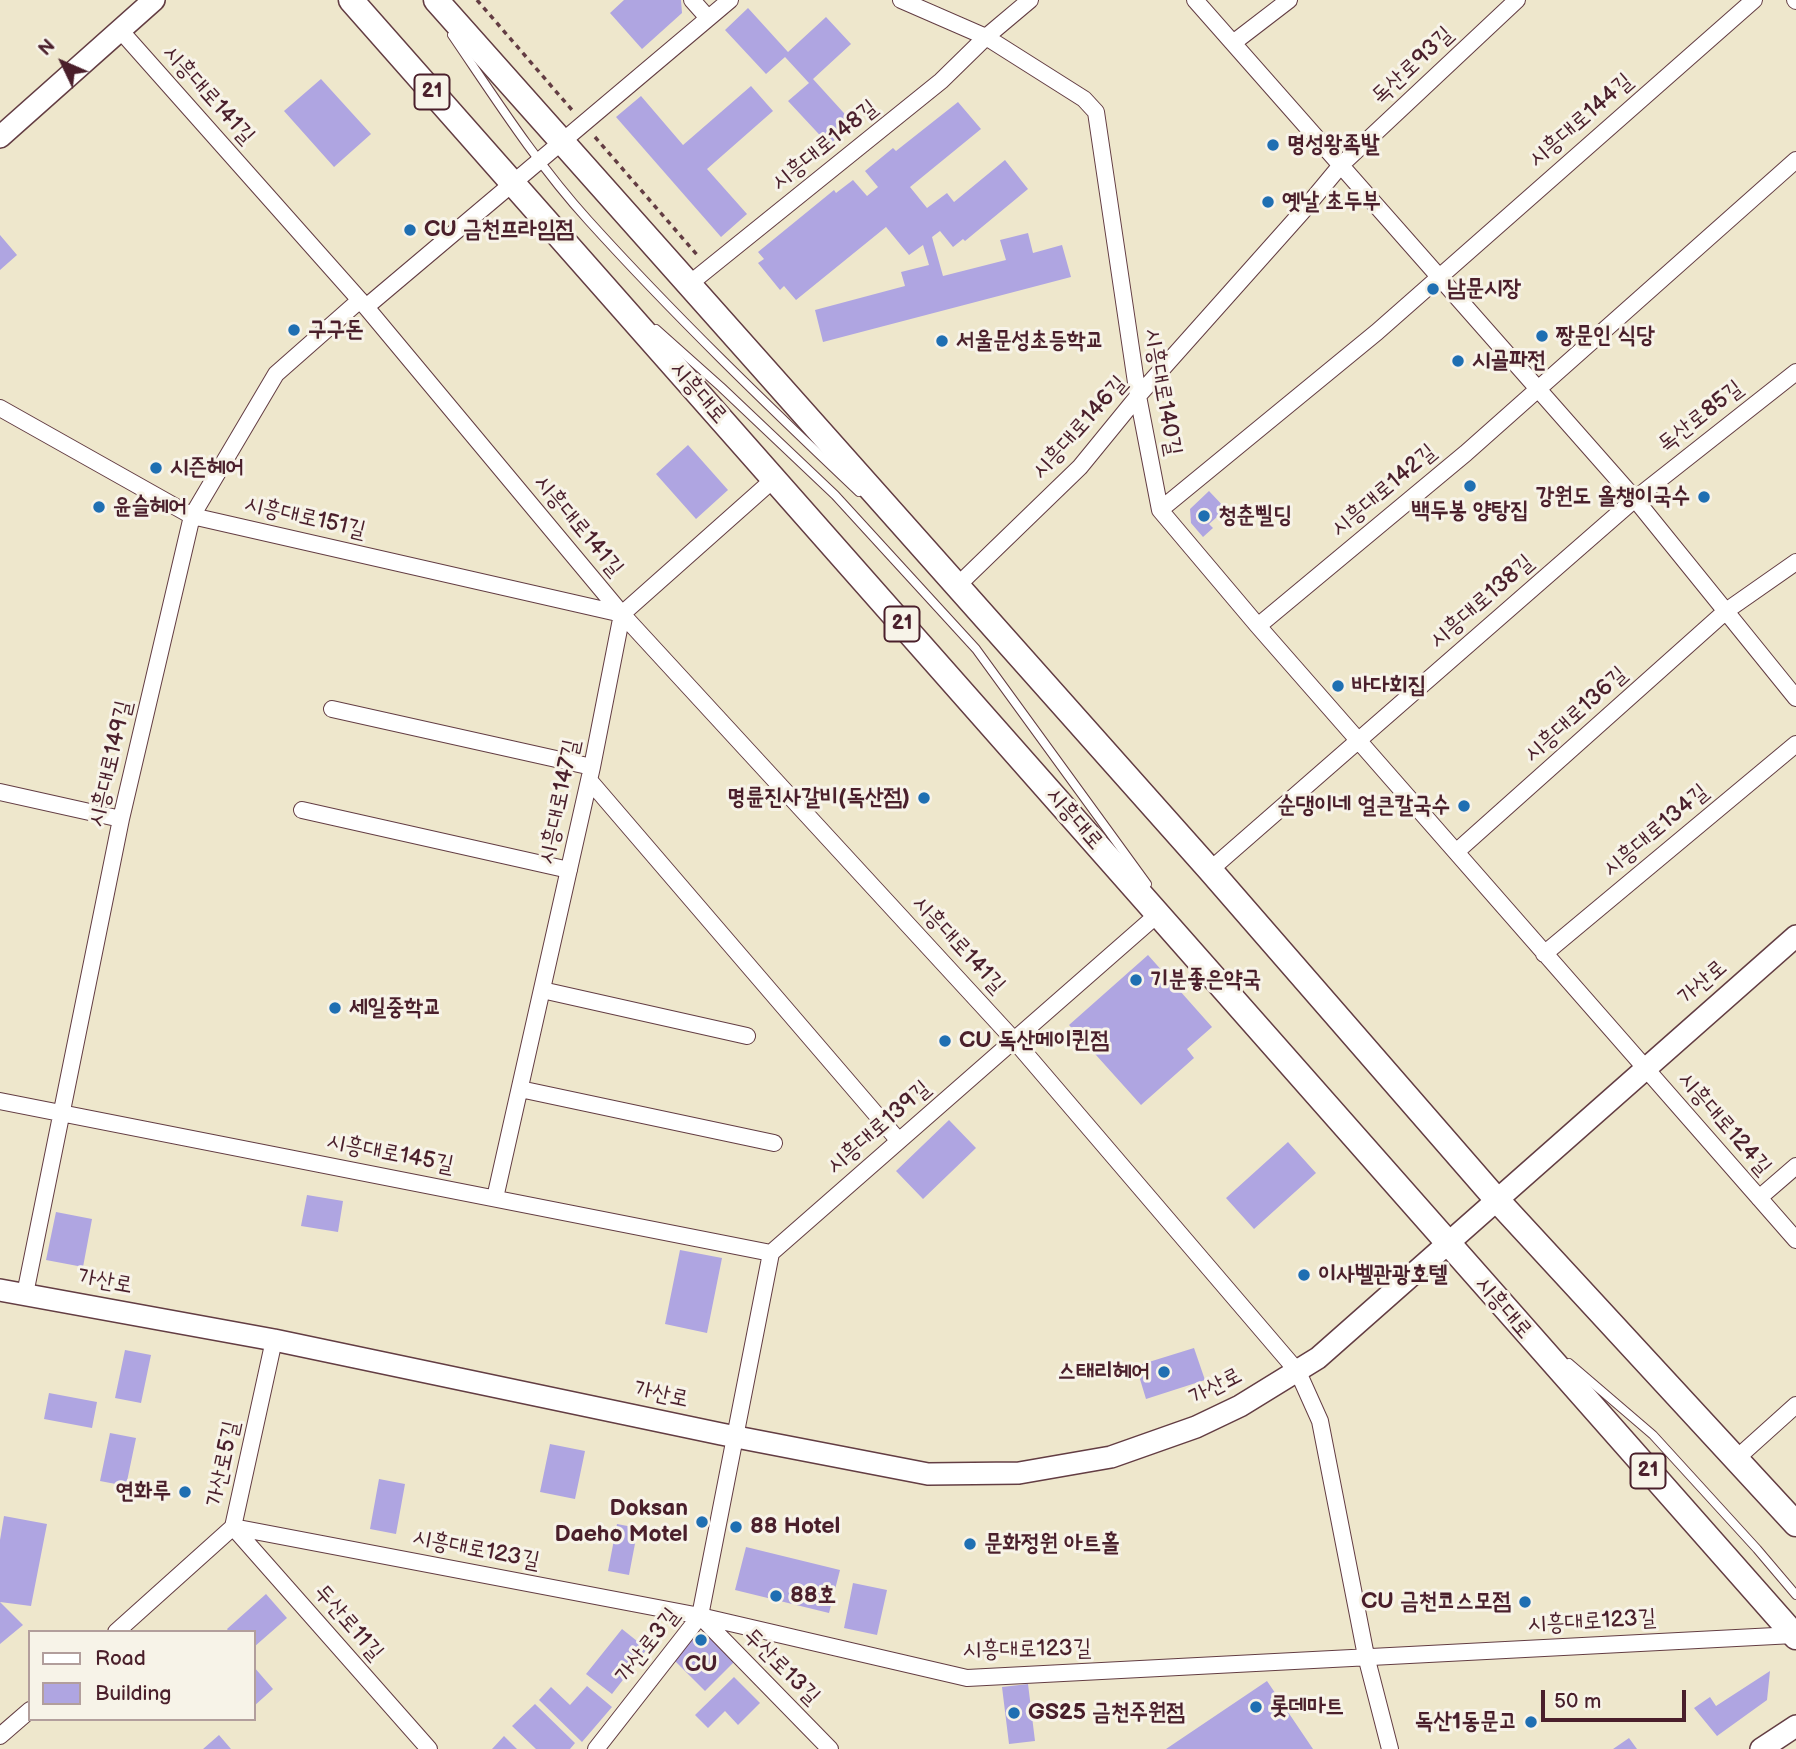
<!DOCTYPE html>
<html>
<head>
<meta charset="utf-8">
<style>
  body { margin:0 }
  #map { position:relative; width:1796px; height:1749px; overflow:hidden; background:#eee7cc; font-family:"Balsamiq Sans",sans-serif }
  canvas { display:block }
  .legend { position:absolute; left:28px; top:1630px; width:228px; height:91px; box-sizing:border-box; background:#f7f3e8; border:2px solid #b29e9c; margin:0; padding:9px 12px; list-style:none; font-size:21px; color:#4a1f2b }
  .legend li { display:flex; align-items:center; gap:14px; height:35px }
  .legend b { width:35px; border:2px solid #b29e9c }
  .north { position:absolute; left:28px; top:28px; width:70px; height:70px; -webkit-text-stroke:5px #f7f3e8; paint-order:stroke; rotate:314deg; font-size:19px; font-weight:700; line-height:28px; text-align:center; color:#4a1f2b }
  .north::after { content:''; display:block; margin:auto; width:24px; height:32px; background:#4a1f2b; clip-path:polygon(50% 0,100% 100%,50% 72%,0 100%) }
  .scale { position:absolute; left:1541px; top:1690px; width:145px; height:32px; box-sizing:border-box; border:4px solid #4a1f2b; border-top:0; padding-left:9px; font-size:21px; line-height:24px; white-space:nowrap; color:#4a1f2b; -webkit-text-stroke:5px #f7f3e8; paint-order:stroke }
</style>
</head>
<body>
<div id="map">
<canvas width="1796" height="1749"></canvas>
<ul class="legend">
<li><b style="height:9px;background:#fff"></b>Road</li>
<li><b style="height:19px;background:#afa5e1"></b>Building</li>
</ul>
<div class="north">N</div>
<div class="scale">50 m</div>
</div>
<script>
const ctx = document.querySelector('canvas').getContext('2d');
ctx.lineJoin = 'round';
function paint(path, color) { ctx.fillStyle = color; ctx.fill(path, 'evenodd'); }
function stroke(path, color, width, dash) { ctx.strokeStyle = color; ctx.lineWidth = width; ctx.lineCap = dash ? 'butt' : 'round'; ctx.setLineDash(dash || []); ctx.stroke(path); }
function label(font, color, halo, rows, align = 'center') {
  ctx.font = font + ' "Balsamiq Sans","Poor Story",sans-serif'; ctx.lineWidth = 6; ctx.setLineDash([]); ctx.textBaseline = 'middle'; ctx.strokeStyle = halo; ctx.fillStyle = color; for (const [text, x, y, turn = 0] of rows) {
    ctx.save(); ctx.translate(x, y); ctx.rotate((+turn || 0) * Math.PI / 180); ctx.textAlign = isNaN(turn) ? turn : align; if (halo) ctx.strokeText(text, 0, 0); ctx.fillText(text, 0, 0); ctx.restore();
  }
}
paint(new Path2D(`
  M 624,0 L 681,0 L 682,13 L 642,49 L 610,13 Z
  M 748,8 L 788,52 L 826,17 L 851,44 L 813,79 L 853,123 L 829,145 L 788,101 L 809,83 L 785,57 L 766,74 L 725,30 Z
  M 321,79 L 371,134 L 334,167 L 284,111 Z
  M 751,86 L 773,111 L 707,169 L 747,214 L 721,237 L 616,117 L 641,96 L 683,145 Z
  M 958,102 L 981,129 L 910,187 L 927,208 L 947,193 L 954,202 L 1005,160 L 1028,189 L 965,241 L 963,239 L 953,247 L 940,231 L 932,237 L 943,276 L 1006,260 L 1000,240 L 1028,233 L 1033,253 L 1062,245 L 1071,277 L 823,342 L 815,310 L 905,286 L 901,272 L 929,265 L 923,245 L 909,255 L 886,227 L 796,300 L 784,286 L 780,290 L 758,263 L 764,259 L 758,252 L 834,190 L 836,193 L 853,180 L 867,196 L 878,187 L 865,171 L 893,148 L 896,151 Z
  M 0,235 L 17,255 L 0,270 Z
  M 688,445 L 728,490 L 696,519 L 656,474 Z
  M 1209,491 L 1226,509 L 1209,524 L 1213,528 L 1203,537 L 1191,523 L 1190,509 Z
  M 1148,955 L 1212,1027 L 1187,1049 L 1194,1058 L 1141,1105 L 1069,1025 Z
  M 949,1120 L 976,1148 L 923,1199 L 896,1171 Z
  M 1288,1142 L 1316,1173 L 1254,1229 L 1226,1198 Z
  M 307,1195 L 343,1201 L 338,1232 L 301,1226 Z
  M 56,1212 L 92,1219 L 83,1267 L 46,1260 Z
  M 680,1250 L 722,1258 L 707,1333 L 665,1324 Z
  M 1194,1348 L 1205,1380 L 1146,1399 L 1136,1366 Z
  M 125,1350 L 151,1355 L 141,1403 L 115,1398 Z
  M 49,1393 L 97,1402 L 92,1428 L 44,1419 Z
  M 110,1433 L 136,1438 L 126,1486 L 100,1481 Z
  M 550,1444 L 585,1451 L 575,1499 L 540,1492 Z
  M 379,1479 L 405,1484 L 396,1534 L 370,1529 Z
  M 4,1516 L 47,1524 L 31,1606 L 0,1602 L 23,1625 L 0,1644 L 0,1540 Z
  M 617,1524 L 638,1528 L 629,1575 L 608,1571 Z
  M 746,1547 L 840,1570 L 829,1613 L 735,1590 Z
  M 853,1583 L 887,1590 L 877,1635 L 844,1628 Z
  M 266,1594 L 287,1618 L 254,1647 L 254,1632 L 229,1632 L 227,1629 Z
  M 622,1629 L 647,1649 L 612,1694 L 586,1674 Z
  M 707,1632 L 735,1661 L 705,1691 L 673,1659 L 695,1636 Z
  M 254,1667 L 273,1689 L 254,1706 Z
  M 1770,1671 L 1767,1700 L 1717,1736 L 1694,1708 L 1710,1697 L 1716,1706 Z
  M 734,1677 L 760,1703 L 738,1725 L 725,1711 L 708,1728 L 695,1715 Z
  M 1267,1681 L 1313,1749 L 1166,1749 Z
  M 1028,1684 L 1035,1741 L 1009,1744 L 1002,1687 Z
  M 587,1686 L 612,1707 L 582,1742 L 539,1700 L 551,1687 L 570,1705 Z
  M 535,1704 L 575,1743 L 570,1749 L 536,1749 L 512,1726 Z
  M 219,1735 L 231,1749 L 203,1749 Z
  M 504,1736 L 517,1749 L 492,1749 Z
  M 1629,1738 L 1637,1749 L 1613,1749 Z`), '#afa5e1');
const lane = new Path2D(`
  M 452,35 C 495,98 537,164 588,220 C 674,315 766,404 859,492
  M 656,329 L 721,387 L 835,495 L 976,649 L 1147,884
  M 1569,1363 L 1653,1435 L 1757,1549 L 1796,1595`);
const street = new Path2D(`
  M 692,0 L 708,18
  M 901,0 L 986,37 L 1084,99 L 1096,112 L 1138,396 L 1160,510 L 1258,626 L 1796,1240
  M 1195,0 L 1635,499 L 1796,698
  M 1795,0 L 1796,1
  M 120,30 L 366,307 L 622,614 L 1014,1040 L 1298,1372 L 1320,1421 L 1366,1656 L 1390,1749
  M 1233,43 L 1289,0
  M 688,285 L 941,81 L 986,37 L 1030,0
  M 366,307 L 730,0
  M 0,408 L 192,516 L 622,614
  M 1160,510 L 1377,332 L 1754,0
  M 956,587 L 1080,467 L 1138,396 L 1302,212 L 1341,165 L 1517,0
  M 1258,626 L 1466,453 L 1796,160
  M 332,709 L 592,767
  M 589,780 L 899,1141
  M 0,792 L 121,819
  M 302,810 L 569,870
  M 1456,852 L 1726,611 L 1796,562
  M 1210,870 L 1635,499 L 1796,372
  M 1544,954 L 1796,744
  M 542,990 L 747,1036
  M 520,1089 L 774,1143
  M 0,1101 L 771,1253
  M 495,1198 L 592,767 L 622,614 L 774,479
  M 1759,1198 L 1796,1166
  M 25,1294 L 121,819 L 192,516 L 276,374 L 360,300
  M 1737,1458 L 1796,1405
  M 233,1527 L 700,1616 L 967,1678 L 1794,1635
  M 233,1527 L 429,1749
  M 700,1616 L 830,1749
  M 116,1632 L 233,1527 L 274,1340
  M 0,1736 L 30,1710
  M 596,1749 L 700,1616 L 771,1253 L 1158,914`);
const secondary = new Path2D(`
  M 0,137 L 154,0
  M 0,1290 L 274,1340 L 721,1434 L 928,1474 L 1019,1473 L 1111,1457 L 1196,1427 L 1240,1406 L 1318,1358 L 1796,936
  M 1761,1749 L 1796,1726`);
const primary = new Path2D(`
  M 351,0 L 1796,1637
  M 436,0 L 1210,870 L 1497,1200 L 1796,1524`);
stroke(lane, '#633d43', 10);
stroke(street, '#633d43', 18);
stroke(secondary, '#633d43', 24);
stroke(primary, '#633d43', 27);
stroke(new Path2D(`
  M 477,0 L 572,110
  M 595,137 L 698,256`), '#633d43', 3.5, [5, 5]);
stroke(lane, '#fff', 8);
stroke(street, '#fff', 16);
stroke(secondary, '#fff', 21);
stroke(primary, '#fff', 24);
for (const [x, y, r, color] of [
  [1273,145,7,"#1f6fb2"],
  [1268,202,7,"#1f6fb2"],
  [410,230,7,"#1f6fb2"],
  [1433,289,7,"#1f6fb2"],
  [294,330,7,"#1f6fb2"],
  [1542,336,7,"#1f6fb2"],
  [942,341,7,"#1f6fb2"],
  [1458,361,7,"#1f6fb2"],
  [156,468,7,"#1f6fb2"],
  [1470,486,7,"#1f6fb2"],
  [1704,497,7,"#1f6fb2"],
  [99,507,7,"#1f6fb2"],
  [1204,516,7,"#1f6fb2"],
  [1338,686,7,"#1f6fb2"],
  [924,798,7,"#1f6fb2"],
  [1464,806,7,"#1f6fb2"],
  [1136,980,7,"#1f6fb2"],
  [335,1008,7,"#1f6fb2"],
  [945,1041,7,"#1f6fb2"],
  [1304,1275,7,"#1f6fb2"],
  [1164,1372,7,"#1f6fb2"],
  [185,1492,7,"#1f6fb2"],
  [702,1522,7,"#1f6fb2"],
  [736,1527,7,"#1f6fb2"],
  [970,1544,7,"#1f6fb2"],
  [776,1596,7,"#1f6fb2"],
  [1525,1602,7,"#1f6fb2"],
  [701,1640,7,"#1f6fb2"],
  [1256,1707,7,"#1f6fb2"],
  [1014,1713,7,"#1f6fb2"],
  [1531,1722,7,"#1f6fb2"]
]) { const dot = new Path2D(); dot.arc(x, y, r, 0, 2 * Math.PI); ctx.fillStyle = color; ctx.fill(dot); stroke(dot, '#f7f3e8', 2.5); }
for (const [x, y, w] of [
  [432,92,35],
  [902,624,35],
  [1648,1471,35]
]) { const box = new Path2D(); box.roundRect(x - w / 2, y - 17.5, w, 35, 5); ctx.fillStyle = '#f7f3e8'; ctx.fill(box); stroke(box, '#4a1f2b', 2); }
label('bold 21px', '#4a1f2b', null, [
  ["21",432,92],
  ["21",902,624],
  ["21",1648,1471]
]);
label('23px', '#4a1f2b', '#f7f3e8', [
  ["독산로93길",1413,66,-43],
  ["시흥대로141길",208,95,48],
  ["시흥대로144길",1581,121,-41],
  ["시흥대로148길",825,146,-39],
  ["시흥대로140길",1162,392,80],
  ["시흥대로",698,393,49],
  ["독산로85길",1701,417,-38],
  ["시흥대로146길",1080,428,-48],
  ["시흥대로142길",1384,491,-40],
  ["시흥대로151길",305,518,13],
  ["시흥대로141길",578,526,50],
  ["시흥대로138길",1482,602,-41],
  ["시흥대로136길",1576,715,-42],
  ["시흥대로149길",111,764,-77],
  ["시흥대로147길",560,802,-78],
  ["시흥대로",1074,819,49],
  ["시흥대로134길",1656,831,-40],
  ["시흥대로141길",958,945,47],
  ["가산로",1703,983,-41],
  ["시흥대로124길",1724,1124,49],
  ["시흥대로139길",879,1128,-41],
  ["시흥대로145길",390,1154,11],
  ["가산로",105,1282,10],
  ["시흥대로",1503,1308,49],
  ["가산로",1216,1387,-27],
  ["가산로",661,1395,12],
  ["가산로5길",224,1464,-78],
  ["시흥대로123길",476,1550,11],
  ["시흥대로123길",1592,1622,-3],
  ["두산로11길",348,1623,49],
  ["가산로3길",648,1646,-52],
  ["시흥대로123길",1027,1650,-1],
  ["두산로13길",781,1667,45]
]);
label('bold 23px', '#4a1f2b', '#f7f3e8', [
  ["명성왕족발",1287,145],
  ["옛날 초두부",1282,202],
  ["CU 금천프라임점",424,230],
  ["남문시장",1447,289],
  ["구구돈",308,330],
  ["짱문인 식당",1556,336],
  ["서울문성초등학교",956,341],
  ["시골파전",1472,361],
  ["시즌헤어",170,468],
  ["강원도 올챙이국수",1690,497,"right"],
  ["윤슬헤어",113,507],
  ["백두봉 양탕집",1470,511,"center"],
  ["청춘삘딩",1218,516],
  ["바다회집",1352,686],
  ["명륜진사갈비(독산점)",910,798,"right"],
  ["순댕이네 얼큰칼국수",1450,806,"right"],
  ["기분좋은약국",1150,980],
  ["세일중학교",349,1008],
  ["CU 독산메이퀸점",959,1041],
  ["이사벨관광호텔",1318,1275],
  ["스태리헤어",1150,1372,"right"],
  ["연화루",171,1492,"right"],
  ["Doksan",688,1509,"right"],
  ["Daeho Motel",688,1535,"right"],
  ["88 Hotel",750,1527],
  ["문화정원 아트홀",984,1544],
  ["88호",790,1596],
  ["CU 금천코스모점",1511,1602,"right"],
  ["CU",701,1665,"center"],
  ["롯데마트",1270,1707],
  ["GS25 금천주원점",1028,1713],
  ["독산1동문고",1517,1722,"right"]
], 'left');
</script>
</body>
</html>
